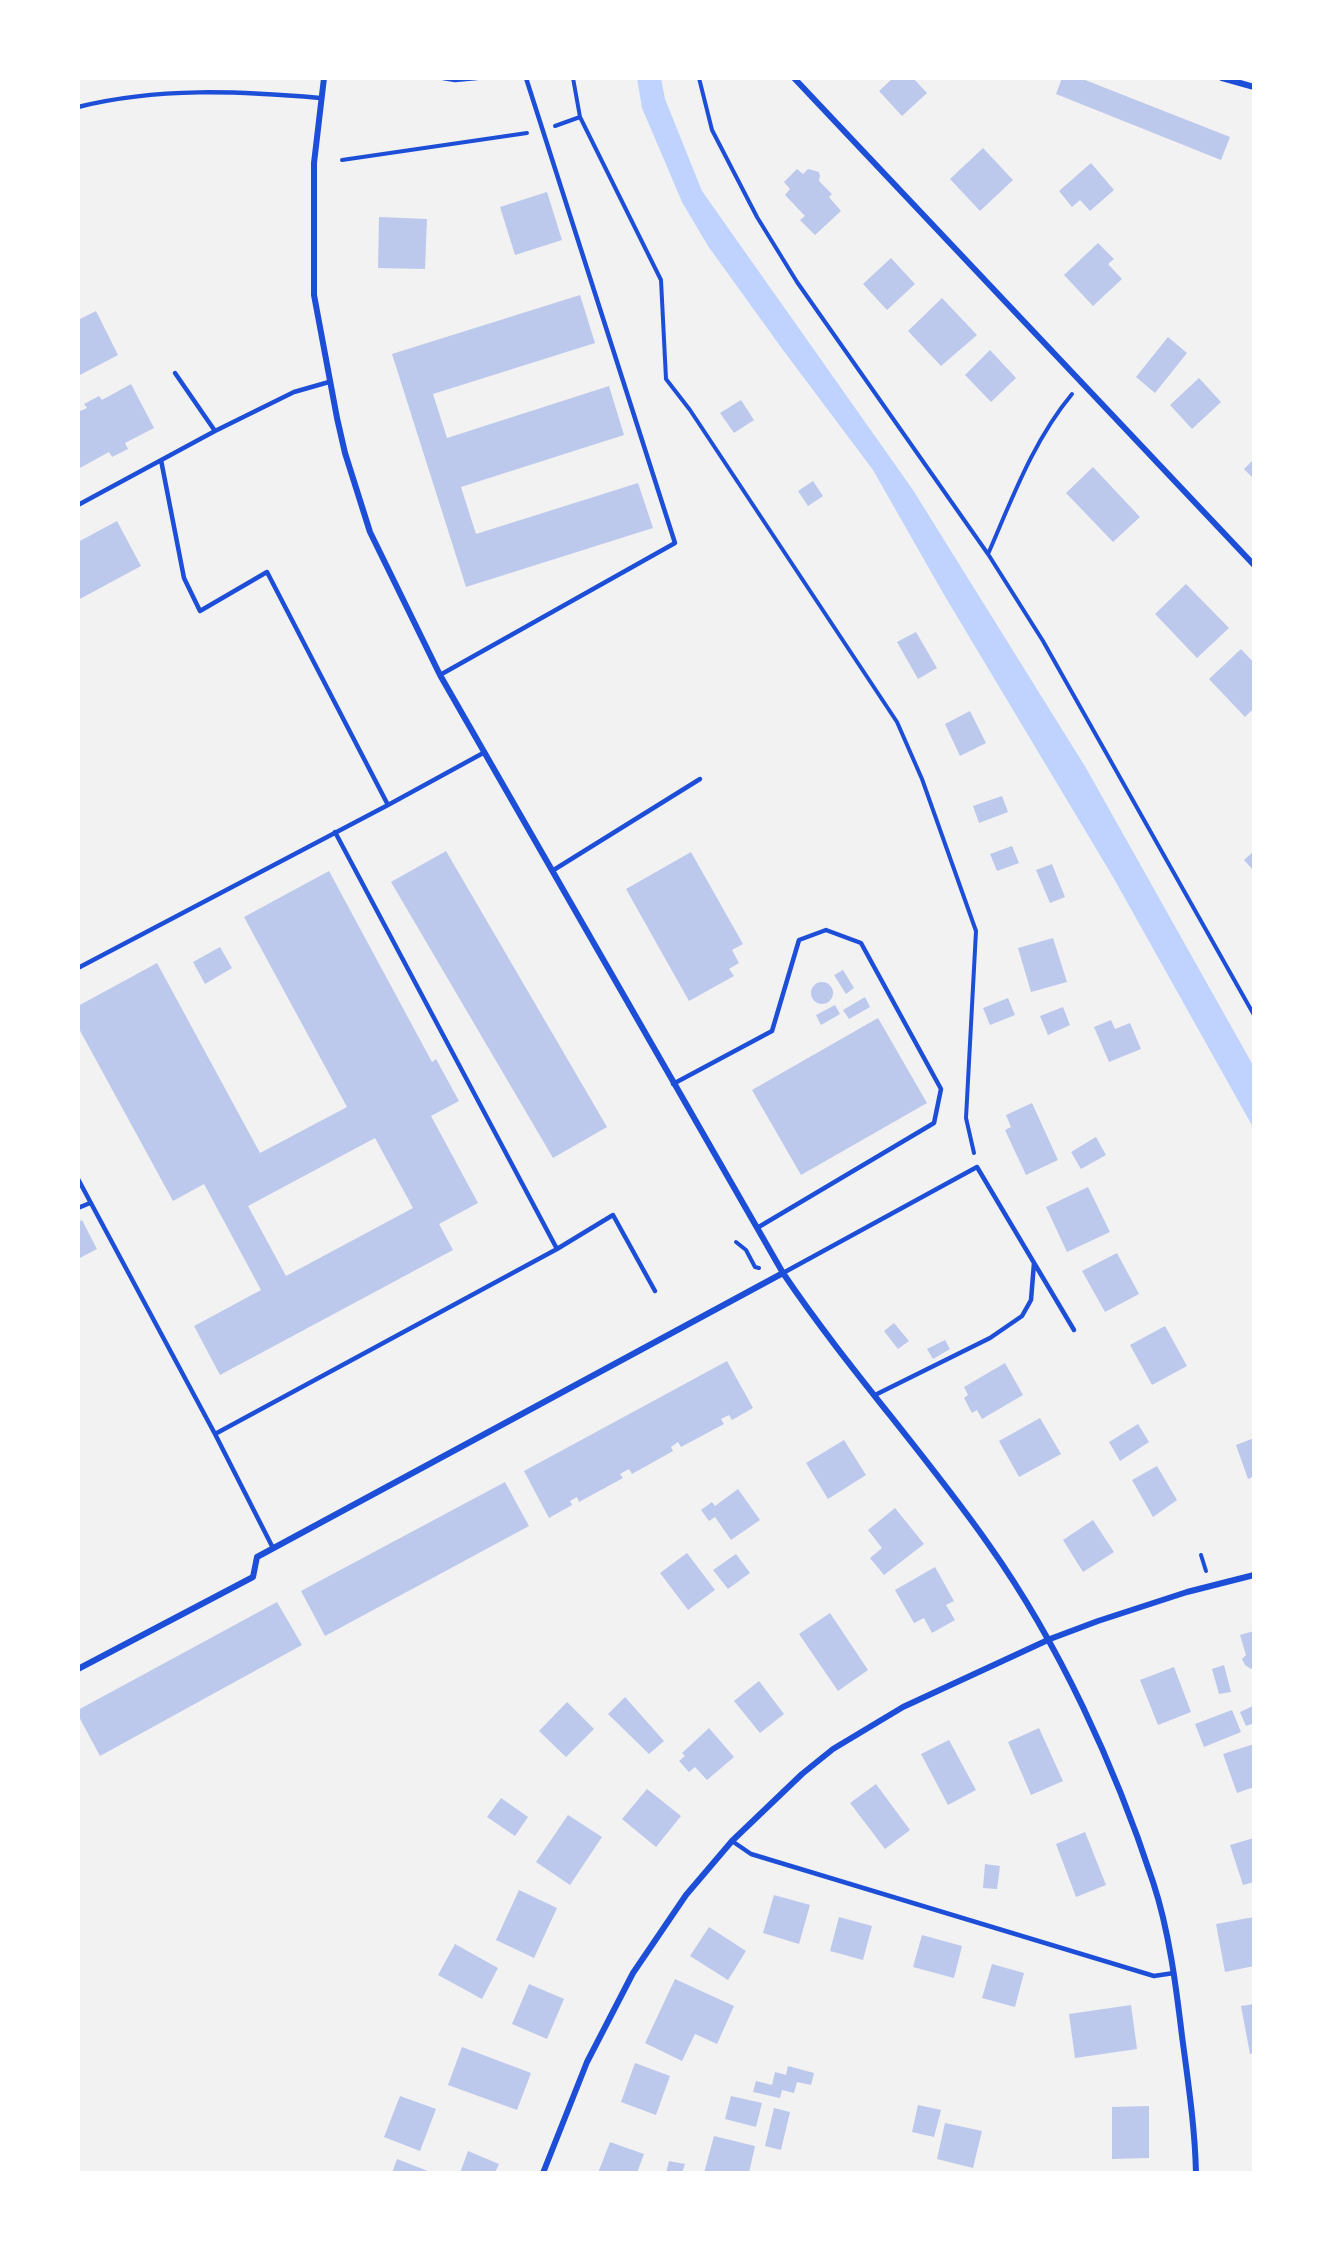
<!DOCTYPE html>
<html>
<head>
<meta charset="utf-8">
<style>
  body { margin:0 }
  #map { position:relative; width:1332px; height:2251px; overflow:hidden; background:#f2f2f2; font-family:"IBM Plex Sans",sans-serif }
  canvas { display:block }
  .frame { position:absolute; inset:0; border:80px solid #fff; pointer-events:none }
</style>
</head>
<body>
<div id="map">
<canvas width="1332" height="2251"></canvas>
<div class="frame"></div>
</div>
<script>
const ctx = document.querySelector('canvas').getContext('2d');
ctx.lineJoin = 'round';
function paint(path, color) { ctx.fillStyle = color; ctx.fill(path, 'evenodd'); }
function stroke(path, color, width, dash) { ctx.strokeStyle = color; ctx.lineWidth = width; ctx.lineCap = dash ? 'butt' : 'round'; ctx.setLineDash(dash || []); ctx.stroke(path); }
paint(new Path2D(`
  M 637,78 L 661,78 L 665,99 L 702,191 L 913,490 L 1086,768 L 1254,1067 L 1254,1129 L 1113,877 L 943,593 L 873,470 L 783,350 L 708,246 L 682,202 L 642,108 Z`), '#bfd3fe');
paint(new Path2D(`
  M 893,78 L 913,78 L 927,93 L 902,116 L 879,91 Z
  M 1062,78 L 1080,78 L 1230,137 L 1221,160 L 1056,94 Z
  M 983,148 L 1013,180 L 980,211 L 950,179 Z
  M 1091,163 L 1114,190 L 1090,211 L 1080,200 L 1072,207 L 1059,191 Z
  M 797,169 L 803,174 L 808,169 L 819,172 L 820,176 L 819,181 L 832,194 L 829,197 L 841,211 L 815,235 L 800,220 L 805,216 L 785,195 L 790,189 L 784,182 Z
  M 547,192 L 562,240 L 515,255 L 500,207 Z
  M 379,217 L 427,219 L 425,269 L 378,268 Z
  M 1098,243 L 1114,259 L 1108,264 L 1122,279 L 1093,306 L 1064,275 Z
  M 891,258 L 915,284 L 887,310 L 863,284 Z
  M 580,295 L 595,343 L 433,394 L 447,438 L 609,386 L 624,435 L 461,487 L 476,534 L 638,483 L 653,528 L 466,587 L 392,354 Z
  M 942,298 L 977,335 L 941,366 L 908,331 Z
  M 96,311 L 118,355 L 78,376 L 78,320 Z
  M 1168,337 L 1187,353 L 1155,393 L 1136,377 Z
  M 990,350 L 1016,378 L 991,402 L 965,375 Z
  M 1199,378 L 1221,402 L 1192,429 L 1170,405 Z
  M 131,384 L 154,428 L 125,443 L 128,449 L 112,457 L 109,452 L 78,469 L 78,412 L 87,408 L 84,404 L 99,396 L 102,400 Z
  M 741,400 L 754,420 L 734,433 L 720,413 Z
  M 1254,459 L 1254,479 L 1244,469 Z
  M 1093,467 L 1140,517 L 1113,542 L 1066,493 Z
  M 813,481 L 823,496 L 808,506 L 798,491 Z
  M 117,521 L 141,566 L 78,600 L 78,542 Z
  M 1186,584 L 1229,628 L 1197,658 L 1155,614 Z
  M 916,632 L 937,668 L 918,679 L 897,642 Z
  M 1241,649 L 1254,663 L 1254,708 L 1245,717 L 1209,679 Z
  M 970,711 L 986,743 L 960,756 L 945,724 Z
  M 1002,796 L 1008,812 L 979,823 L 973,806 Z
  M 1012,846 L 1019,863 L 997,871 L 990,854 Z
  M 446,851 L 607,1127 L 553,1158 L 391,882 Z
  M 1254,851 L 1254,871 L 1244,860 Z
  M 691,852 L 743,944 L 732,950 L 739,963 L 729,969 L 734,976 L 689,1001 L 626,889 Z
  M 1052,864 L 1065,897 L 1050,903 L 1036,870 Z
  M 329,871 L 432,1062 L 436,1059 L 459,1101 L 431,1116 L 478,1203 L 439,1224 L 453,1250 L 220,1375 L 194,1326 L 261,1290 L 204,1184 L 173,1201 L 78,1027 L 78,1006 L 157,963 L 260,1153 L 347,1107 L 244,917 ZM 375,1138 L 413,1208 L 286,1276 L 248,1206 Z
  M 1053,938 L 1067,982 L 1031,992 L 1018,948 Z
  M 220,947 L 232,968 L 205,984 L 193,962 Z
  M 843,970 L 854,988 L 846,994 L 834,975 Z
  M811 993a11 11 0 1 1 22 0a11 11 0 1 1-22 0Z
  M 865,997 L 870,1007 L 849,1019 L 843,1010 Z
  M 1008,998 L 1015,1015 L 990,1025 L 983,1008 Z
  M 835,1005 L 840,1014 L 821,1025 L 816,1015 Z
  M 1063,1007 L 1070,1025 L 1048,1035 L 1040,1016 Z
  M 878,1018 L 927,1103 L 801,1175 L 752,1090 Z
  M 1111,1020 L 1115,1029 L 1130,1023 L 1141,1049 L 1109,1062 L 1094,1027 Z
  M 1032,1103 L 1058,1160 L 1026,1175 L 1005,1130 L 1011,1127 L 1006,1115 Z
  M 1096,1137 L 1106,1155 L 1081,1169 L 1071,1152 Z
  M 1088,1187 L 1110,1232 L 1067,1252 L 1046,1207 Z
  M 82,1220 L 97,1249 L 78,1259 L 78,1222 Z
  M 1117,1253 L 1139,1294 L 1105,1312 L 1082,1271 Z
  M 894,1323 L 909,1341 L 898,1349 L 884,1331 Z
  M 1165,1326 L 1187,1366 L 1152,1385 L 1130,1345 Z
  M 945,1340 L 950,1349 L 933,1359 L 927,1349 Z
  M 727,1361 L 753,1408 L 732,1420 L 729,1415 L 721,1419 L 724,1424 L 681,1447 L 678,1442 L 671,1447 L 673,1451 L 632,1474 L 629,1469 L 620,1474 L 623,1478 L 579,1502 L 577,1497 L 570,1501 L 572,1505 L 549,1518 L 524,1471 Z
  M 1005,1363 L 1023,1395 L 982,1419 L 977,1410 L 972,1413 L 964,1398 L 968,1395 L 964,1387 Z
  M 1040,1418 L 1061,1454 L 1019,1477 L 999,1441 Z
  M 1138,1424 L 1149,1442 L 1120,1461 L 1109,1442 Z
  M 1254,1438 L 1254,1476 L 1248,1479 L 1236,1445 Z
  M 844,1440 L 866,1475 L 828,1499 L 806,1463 Z
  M 1157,1466 L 1177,1500 L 1153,1517 L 1132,1480 Z
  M 505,1482 L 529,1526 L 325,1636 L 301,1591 Z
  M 738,1489 L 760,1520 L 731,1540 L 715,1517 L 709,1521 L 701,1510 L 712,1502 L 715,1506 Z
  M 895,1508 L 924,1544 L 884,1575 L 870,1558 L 882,1548 L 868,1530 Z
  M 1093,1520 L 1114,1552 L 1083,1572 L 1063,1540 Z
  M 687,1553 L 715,1590 L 688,1610 L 660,1573 Z
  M 736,1554 L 750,1573 L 728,1589 L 713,1570 Z
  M 935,1567 L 954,1601 L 946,1605 L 955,1620 L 932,1633 L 924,1618 L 914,1623 L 895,1590 Z
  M 277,1602 L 302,1645 L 100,1756 L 78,1715 L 78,1710 Z
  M 830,1613 L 868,1670 L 838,1691 L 799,1634 Z
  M 1254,1631 L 1254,1667 L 1251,1669 L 1245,1665 L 1242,1659 L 1246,1655 L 1240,1635 Z
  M 1224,1665 L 1231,1692 L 1219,1694 L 1212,1669 Z
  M 1174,1667 L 1191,1712 L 1158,1725 L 1140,1680 Z
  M 759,1681 L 784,1714 L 760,1733 L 734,1701 Z
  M 625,1697 L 664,1741 L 649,1754 L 608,1714 Z
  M 567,1702 L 594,1729 L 566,1757 L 539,1731 Z
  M 1253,1706 L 1254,1723 L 1246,1726 L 1240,1712 Z
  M 1232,1710 L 1241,1732 L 1204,1747 L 1195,1724 Z
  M 709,1728 L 734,1757 L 707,1780 L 695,1767 L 689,1772 L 679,1761 L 685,1756 L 682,1753 Z
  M 1039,1728 L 1063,1781 L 1031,1795 L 1008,1742 Z
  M 949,1740 L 976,1790 L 948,1805 L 921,1754 Z
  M 1254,1744 L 1254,1787 L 1237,1793 L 1223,1754 Z
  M 876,1784 L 910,1830 L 885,1849 L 850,1803 Z
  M 647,1789 L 681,1816 L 656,1847 L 622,1819 Z
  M 501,1798 L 528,1817 L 515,1836 L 487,1817 Z
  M 568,1815 L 602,1837 L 570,1885 L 536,1862 Z
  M 1085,1832 L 1106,1885 L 1076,1897 L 1056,1844 Z
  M 1254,1838 L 1254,1882 L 1243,1885 L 1230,1845 Z
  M 985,1864 L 1000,1866 L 997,1889 L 983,1888 Z
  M 519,1890 L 557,1908 L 534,1958 L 496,1940 Z
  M 774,1895 L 810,1905 L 799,1944 L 763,1933 Z
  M 839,1917 L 872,1926 L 863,1960 L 830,1951 Z
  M 1254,1917 L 1254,1966 L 1225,1972 L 1216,1924 Z
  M 709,1927 L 746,1951 L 728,1980 L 690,1956 Z
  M 922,1935 L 962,1946 L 954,1978 L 913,1967 Z
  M 455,1944 L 498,1968 L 482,1999 L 438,1975 Z
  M 992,1964 L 1024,1973 L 1015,2007 L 982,1998 Z
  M 675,1979 L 734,2006 L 717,2044 L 695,2034 L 682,2061 L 645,2043 Z
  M 529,1984 L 564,1999 L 547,2039 L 512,2024 Z
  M 1254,2004 L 1254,2053 L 1250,2054 L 1241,2006 Z
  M 1131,2005 L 1137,2049 L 1075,2058 L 1069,2014 Z
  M 462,2047 L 531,2073 L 517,2110 L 448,2085 Z
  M 635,2063 L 670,2076 L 656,2115 L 621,2102 Z
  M 788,2066 L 814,2073 L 811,2085 L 797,2082 L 794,2093 L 782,2090 L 780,2098 L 753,2092 L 756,2081 L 772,2085 L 775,2072 L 786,2075 Z
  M 400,2096 L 436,2109 L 420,2151 L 384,2137 Z
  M 731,2096 L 762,2103 L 756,2127 L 725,2119 Z
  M 918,2105 L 941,2110 L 934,2137 L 912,2132 Z
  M 1149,2106 L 1149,2158 L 1112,2159 L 1112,2107 Z
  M 774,2108 L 790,2112 L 781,2150 L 765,2146 Z
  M 945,2123 L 982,2131 L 973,2168 L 937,2159 Z
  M 714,2136 L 755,2146 L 749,2173 L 704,2173 Z
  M 610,2142 L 644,2154 L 637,2173 L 598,2173 Z
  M 468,2151 L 499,2164 L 495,2173 L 460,2173 Z
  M 397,2159 L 433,2173 L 392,2173 Z
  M 669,2161 L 685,2164 L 682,2173 L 666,2173 Z`), '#bdc9ec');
stroke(new Path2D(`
  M 573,78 L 580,117 L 661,280 L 666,379 L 690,410 L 897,722 L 922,779 L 976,931 L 966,1118 L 974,1153
  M 699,78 L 712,130 L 757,217 L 797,282 L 988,554 L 1043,641 L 1254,1015
  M 555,126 L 580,117
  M 342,160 L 527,133
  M 988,554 C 1012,499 1033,441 1072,394
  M 736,1242 L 746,1250 L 755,1267 L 759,1268
  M 1201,1555 L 1206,1571`), '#1d4ed8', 4);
stroke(new Path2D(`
  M 443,78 L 455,80 L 477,78
  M 78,107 C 158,87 239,91 320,98
  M 175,373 L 215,431
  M 161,460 L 184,578 L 200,611 L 267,572 L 388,805
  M 78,505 L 215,431 L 294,392 L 329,382
  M 440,675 L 675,543 L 526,78
  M 552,871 L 700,779
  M 78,968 L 388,805 L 485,752
  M 673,1084 L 772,1031 L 799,940 L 826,930 L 861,943 L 941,1089 L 934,1123 L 757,1228
  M 78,1179 L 215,1434 L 273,1548
  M 78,1208 L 90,1203
  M 557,1249 L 613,1215 L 655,1291
  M 783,1273 L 977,1167 L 1074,1330
  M 875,1395 L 990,1338 L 1022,1316 L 1031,1300 L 1034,1263
  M 215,1434 L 557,1249 L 335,832
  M 732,1841 L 751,1854 L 1154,1976 L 1174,1973`), '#1d4ed8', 4.5);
stroke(new Path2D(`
  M 324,78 L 314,163 L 314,295 L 337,418 L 345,453 L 370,532 L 440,675 L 783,1273 C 847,1368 924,1452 989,1545 C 1059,1644 1115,1766 1153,1882 C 1169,1930 1176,1986 1182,2036 C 1188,2081 1195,2128 1196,2173
  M 794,78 L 1254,565
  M 1222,78 L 1254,87
  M 78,1669 L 253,1577 L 257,1557 L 783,1273
  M 543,2173 L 587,2062 L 633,1973 L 686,1895 L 732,1841 L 802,1774 L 833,1749 L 903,1707 L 1050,1639 L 1098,1621 L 1187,1592 L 1254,1575`), '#1d4ed8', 6);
</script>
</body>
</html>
